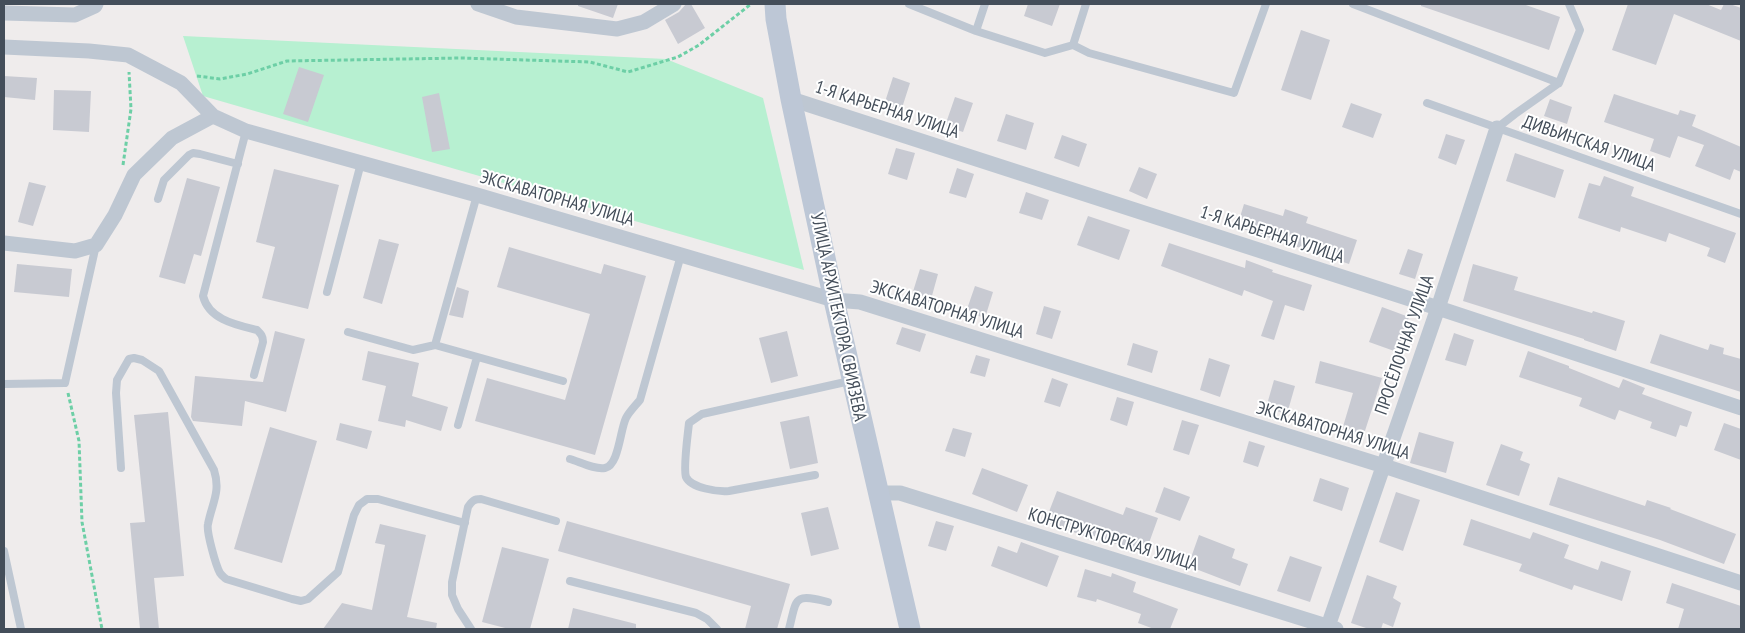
<!DOCTYPE html>
<html>
<head>
<meta charset="utf-8">
<style>
  body { margin:0 }
  #map { position:relative; width:1745px; height:633px; overflow:hidden; background:#efecec; font-family:"PT Sans Narrow",sans-serif }
  canvas { display:block }
  .frame { position:absolute; inset:0; border:5px solid #444e5a; pointer-events:none }
</style>
</head>
<body>
<div id="map">
<canvas width="1745" height="633"></canvas>
<div class="frame"></div>
</div>
<script>
const ctx = document.querySelector('canvas').getContext('2d');
ctx.lineJoin = 'round';
function paint(path, color) { ctx.fillStyle = color; ctx.fill(path, 'evenodd'); }
function stroke(path, color, width, dash) { ctx.strokeStyle = color; ctx.lineWidth = width; ctx.lineCap = dash ? 'butt' : 'round'; ctx.setLineDash(dash || []); ctx.stroke(path); }
function label(font, color, halo, rows, align = 'center') {
  ctx.font = font + ' "PT Sans Narrow",sans-serif'; ctx.lineWidth = 4; ctx.setLineDash([]); ctx.textBaseline = 'middle'; ctx.strokeStyle = halo; ctx.fillStyle = color; for (const [text, x, y, turn = 0] of rows) {
    ctx.save(); ctx.translate(x, y); ctx.rotate((+turn || 0) * Math.PI / 180); ctx.textAlign = isNaN(turn) ? turn : align; if (halo) ctx.strokeText(text, 0, 0); ctx.fillText(text, 0, 0); ctx.restore();
  }
}
paint(new Path2D(`
  M 183,36 L 666,59 L 763,98 L 804,270 L 203,96 Z`), '#b7f0d1');
paint(new Path2D(`
  M 578,4 L 618,4 L 613,18 L 578,6 Z
  M 686,4 L 691,4 L 705,28 L 678,44 L 665,20 L 679,12 Z
  M 1028,4 L 1060,4 L 1052,26 L 1024,16 Z
  M 1421,4 L 1523,4 L 1560,17 L 1549,50 L 1421,6 Z
  M 1628,4 L 1706,4 L 1721,10 L 1724,4 L 1730,4 L 1741,8 L 1741,41 L 1674,14 L 1656,65 L 1612,50 Z
  M 1301,30 L 1330,40 L 1311,100 L 1281,90 Z
  M 299,67 L 324,75 L 308,122 L 283,114 Z
  M 4,76 L 37,78 L 35,100 L 4,97 Z
  M 893,77 L 910,83 L 901,111 L 884,105 Z
  M 54,90 L 91,91 L 89,132 L 53,130 Z
  M 439,93 L 450,149 L 432,152 L 422,97 Z
  M 1614,94 L 1678,115 L 1680,110 L 1696,115 L 1692,126 L 1741,147 L 1741,172 L 1734,169 L 1730,180 L 1695,166 L 1704,145 L 1678,136 L 1670,158 L 1650,151 L 1654,139 L 1604,122 Z
  M 955,97 L 973,103 L 963,132 L 945,126 Z
  M 1550,99 L 1572,107 L 1567,124 L 1544,116 Z
  M 1351,103 L 1382,114 L 1373,138 L 1342,127 Z
  M 1006,114 L 1034,123 L 1026,150 L 997,141 Z
  M 1446,134 L 1465,140 L 1456,165 L 1438,158 Z
  M 1062,135 L 1087,144 L 1079,167 L 1054,158 Z
  M 896,148 L 915,153 L 907,180 L 888,174 Z
  M 1515,153 L 1564,170 L 1555,198 L 1506,181 Z
  M 1139,167 L 1157,174 L 1147,199 L 1129,191 Z
  M 957,168 L 974,174 L 966,198 L 949,193 Z
  M 274,169 L 339,185 L 308,309 L 262,298 L 275,247 L 256,242 Z
  M 1604,176 L 1634,187 L 1631,196 L 1736,233 L 1725,263 L 1707,256 L 1710,248 L 1669,233 L 1666,242 L 1621,227 L 1620,232 L 1578,218 L 1589,183 L 1600,186 Z
  M 187,178 L 220,187 L 201,256 L 194,254 L 185,284 L 159,277 Z
  M 29,182 L 46,186 L 33,226 L 18,222 Z
  M 1026,192 L 1049,200 L 1042,220 L 1019,213 Z
  M 1244,204 L 1283,216 L 1285,209 L 1308,217 L 1306,223 L 1357,240 L 1349,264 L 1237,227 Z
  M 1088,216 L 1130,230 L 1119,260 L 1077,245 Z
  M 379,239 L 399,244 L 382,304 L 363,298 Z
  M 1169,243 L 1245,268 L 1246,260 L 1273,270 L 1272,272 L 1312,285 L 1304,311 L 1285,305 L 1274,340 L 1261,336 L 1273,301 L 1244,290 L 1242,296 L 1161,266 Z
  M 509,247 L 601,274 L 604,264 L 646,276 L 595,455 L 475,421 L 487,378 L 565,400 L 590,314 L 497,287 Z
  M 1408,249 L 1423,254 L 1415,279 L 1399,274 Z
  M 17,264 L 72,269 L 69,297 L 14,292 Z
  M 1473,264 L 1518,277 L 1514,290 L 1592,313 L 1593,311 L 1625,321 L 1616,351 L 1584,340 L 1584,339 L 1463,301 Z
  M 920,269 L 938,274 L 930,303 L 911,298 Z
  M 975,286 L 993,292 L 985,318 L 966,312 Z
  M 457,287 L 469,291 L 463,318 L 449,315 Z
  M 1044,306 L 1061,311 L 1052,339 L 1036,334 Z
  M 1382,307 L 1409,317 L 1397,352 L 1369,342 Z
  M 902,327 L 926,334 L 920,352 L 896,344 Z
  M 275,331 L 305,339 L 286,412 L 245,401 L 242,426 L 193,421 L 191,417 L 195,376 L 263,382 Z
  M 787,331 L 798,376 L 771,383 L 759,338 Z
  M 1454,333 L 1474,340 L 1466,366 L 1445,360 Z
  M 1660,334 L 1708,350 L 1710,344 L 1724,348 L 1723,354 L 1741,359 L 1741,392 L 1650,363 Z
  M 1133,343 L 1158,351 L 1152,373 L 1127,365 Z
  M 368,351 L 419,363 L 412,396 L 448,407 L 441,431 L 406,420 L 405,427 L 378,421 L 386,386 L 362,380 Z
  M 1528,351 L 1569,366 L 1569,368 L 1619,388 L 1623,379 L 1645,388 L 1642,394 L 1692,412 L 1687,427 L 1680,425 L 1676,437 L 1650,428 L 1652,422 L 1619,410 L 1615,420 L 1579,406 L 1582,398 L 1519,377 Z
  M 976,355 L 990,359 L 985,377 L 970,373 Z
  M 1209,358 L 1230,365 L 1220,397 L 1200,390 Z
  M 1320,361 L 1382,378 L 1363,437 L 1342,430 L 1353,393 L 1315,383 Z
  M 1052,378 L 1068,384 L 1060,407 L 1044,402 Z
  M 1274,380 L 1295,386 L 1287,414 L 1266,408 Z
  M 1117,397 L 1134,402 L 1127,426 L 1110,420 Z
  M 168,412 L 184,576 L 154,578 L 159,629 L 140,629 L 130,523 L 145,522 L 134,415 Z
  M 809,416 L 818,463 L 790,469 L 780,422 Z
  M 1182,420 L 1199,425 L 1189,455 L 1173,450 Z
  M 340,423 L 372,431 L 367,449 L 336,440 Z
  M 1724,423 L 1741,429 L 1741,460 L 1714,450 Z
  M 270,427 L 317,441 L 282,563 L 234,549 Z
  M 953,428 L 972,433 L 965,457 L 945,451 Z
  M 1419,432 L 1454,442 L 1446,473 L 1410,463 Z
  M 1249,441 L 1265,446 L 1258,467 L 1243,462 Z
  M 1501,444 L 1523,452 L 1520,460 L 1530,464 L 1519,496 L 1486,485 Z
  M 982,468 L 1028,485 L 1017,512 L 972,494 Z
  M 1558,477 L 1645,506 L 1647,500 L 1671,508 L 1670,509 L 1736,534 L 1724,564 L 1660,540 L 1549,505 Z
  M 1320,478 L 1349,488 L 1342,511 L 1313,501 Z
  M 1164,487 L 1190,497 L 1180,521 L 1155,512 Z
  M 1057,491 L 1123,515 L 1126,507 L 1158,518 L 1145,554 L 1091,535 L 1090,538 L 1045,522 Z
  M 1396,492 L 1420,500 L 1403,551 L 1379,542 Z
  M 828,507 L 839,549 L 811,556 L 801,513 Z
  M 1471,519 L 1530,539 L 1533,532 L 1569,545 L 1564,558 L 1598,570 L 1601,561 L 1631,571 L 1622,601 L 1574,585 L 1572,590 L 1519,571 L 1522,564 L 1463,545 Z
  M 567,521 L 790,584 L 777,629 L 745,629 L 751,606 L 558,551 Z
  M 936,521 L 954,526 L 946,551 L 928,546 Z
  M 380,524 L 426,535 L 407,617 L 437,623 L 436,629 L 323,629 L 342,603 L 372,610 L 385,545 L 375,543 Z
  M 1199,535 L 1235,549 L 1232,558 L 1248,564 L 1240,586 L 1188,566 Z
  M 1021,542 L 1059,556 L 1047,587 L 991,566 L 998,546 L 1017,553 Z
  M 502,547 L 549,559 L 530,629 L 509,629 L 482,622 Z
  M 1290,556 L 1322,567 L 1310,602 L 1277,591 Z
  M 1085,569 L 1111,577 L 1112,573 L 1136,582 L 1133,592 L 1178,609 L 1170,629 L 1154,629 L 1138,623 L 1141,614 L 1097,599 L 1096,602 L 1077,597 Z
  M 1367,575 L 1397,586 L 1393,598 L 1401,603 L 1393,627 L 1383,623 L 1381,629 L 1369,629 L 1351,623 Z
  M 1672,583 L 1741,606 L 1741,629 L 1678,629 L 1684,609 L 1666,603 Z
  M 573,608 L 636,624 L 636,629 L 568,629 Z`), '#c8cad2');
stroke(new Path2D(`
  M 197,76 L 220,79 L 247,74 L 287,61 L 461,58 L 590,62 L 628,72 L 678,57 L 699,45 L 751,4
  M 123,165 L 131,109 L 129,72
  M 68,393 L 79,441 L 82,522 L 102,629`), '#6dcfa6', 3, [4, 2.5]);
stroke(new Path2D(`
  M 909,4 L 976,31 L 1045,53 L 1073,45 L 1089,53 L 1234,93 L 1266,4
  M 1353,4 L 1559,83
  M 976,31 L 985,4
  M 1073,45 L 1086,4
  M 1427,103 L 1741,214
  M 1497,128 L 1515,114 L 1559,83 L 1580,30 L 1569,4
  M 246,131 L 203,296 C 209,320 237,325 257,330 C 261,334 263,336 263,342 L 254,375
  M 477,195 L 435,345 L 563,381
  M 158,199 L 164,180 L 189,155 L 193,153 L 200,154 L 238,164
  M 327,292 L 361,163
  M 348,332 L 413,350 L 435,345
  M 4,384 L 65,383 L 96,245
  M 458,425 L 477,357
  M 570,459 C 580,462 595,470 605,468 C 619,465 620,430 626,418 C 629,412 636,405 640,400 L 681,255
  M 121,468 L 116,393 L 117,380 L 129,359 L 134,358 L 142,360 L 159,371 L 214,470 C 221,492 212,503 208,524 C 206,531 216,566 220,573 C 222,576 224,577 226,579 L 292,599 L 301,601 L 308,599 L 338,572 L 354,515 L 359,505 L 367,499 L 378,499 L 465,523
  M 815,475 L 729,491 C 718,492 691,488 686,477 C 683,468 688,433 689,423 L 702,414 L 850,381
  M 4,551 L 21,629
  M 570,581 L 696,613 L 707,619 L 717,629
  M 471,629 L 458,609 L 452,595 L 452,582 L 468,507 C 472,501 474,499 481,499 L 556,521
  M 789,629 C 797,598 793,593 828,602`), '#bec7d2', 8);
stroke(new Path2D(`
  M 478,4 L 516,17 L 617,29 L 644,22 L 674,4
  M 4,13 L 75,15 L 95,6 L 96,4
  M 4,47 L 89,51 L 128,55 L 181,83 L 213,116 L 246,131 L 477,195 L 834,300 L 860,302 L 1384,466 L 1741,583
  M 791,99 L 1438,308 L 1741,408
  M 4,243 L 75,251 L 96,245 L 115,215 L 134,175 L 172,138 L 213,116
  M 878,493 L 900,493 L 1336,629
  M 1327,629 L 1438,308 L 1497,128`), '#bec7d2', 15);
stroke(new Path2D(`
  M 775,4 L 776,19 L 791,99 L 834,300 L 910,629`), '#bdc7d6', 21);
label('18px', '#444e5a', '#fff', [
  ["1-Я КАРЬЕРНАЯ УЛИЦА",887,110,18],
  ["ДИВЬИНСКАЯ УЛИЦА",1589,144,19],
  ["ЭКСКАВАТОРНАЯ УЛИЦА",557,199,16],
  ["1-Я КАРЬЕРНАЯ УЛИЦА",1272,235,18],
  ["ЭКСКАВАТОРНАЯ УЛИЦА",947,310,17],
  ["УЛИЦА АРХИТЕКТОРА СВИЯЗЕВА",838,317,78],
  ["ПРОСЁЛОЧНАЯ УЛИЦА",1405,345,-71],
  ["ЭКСКАВАТОРНАЯ УЛИЦА",1333,431,17],
  ["КОНСТРУКТОРСКАЯ УЛИЦА",1113,540,17]
]);
</script>
</body>
</html>
